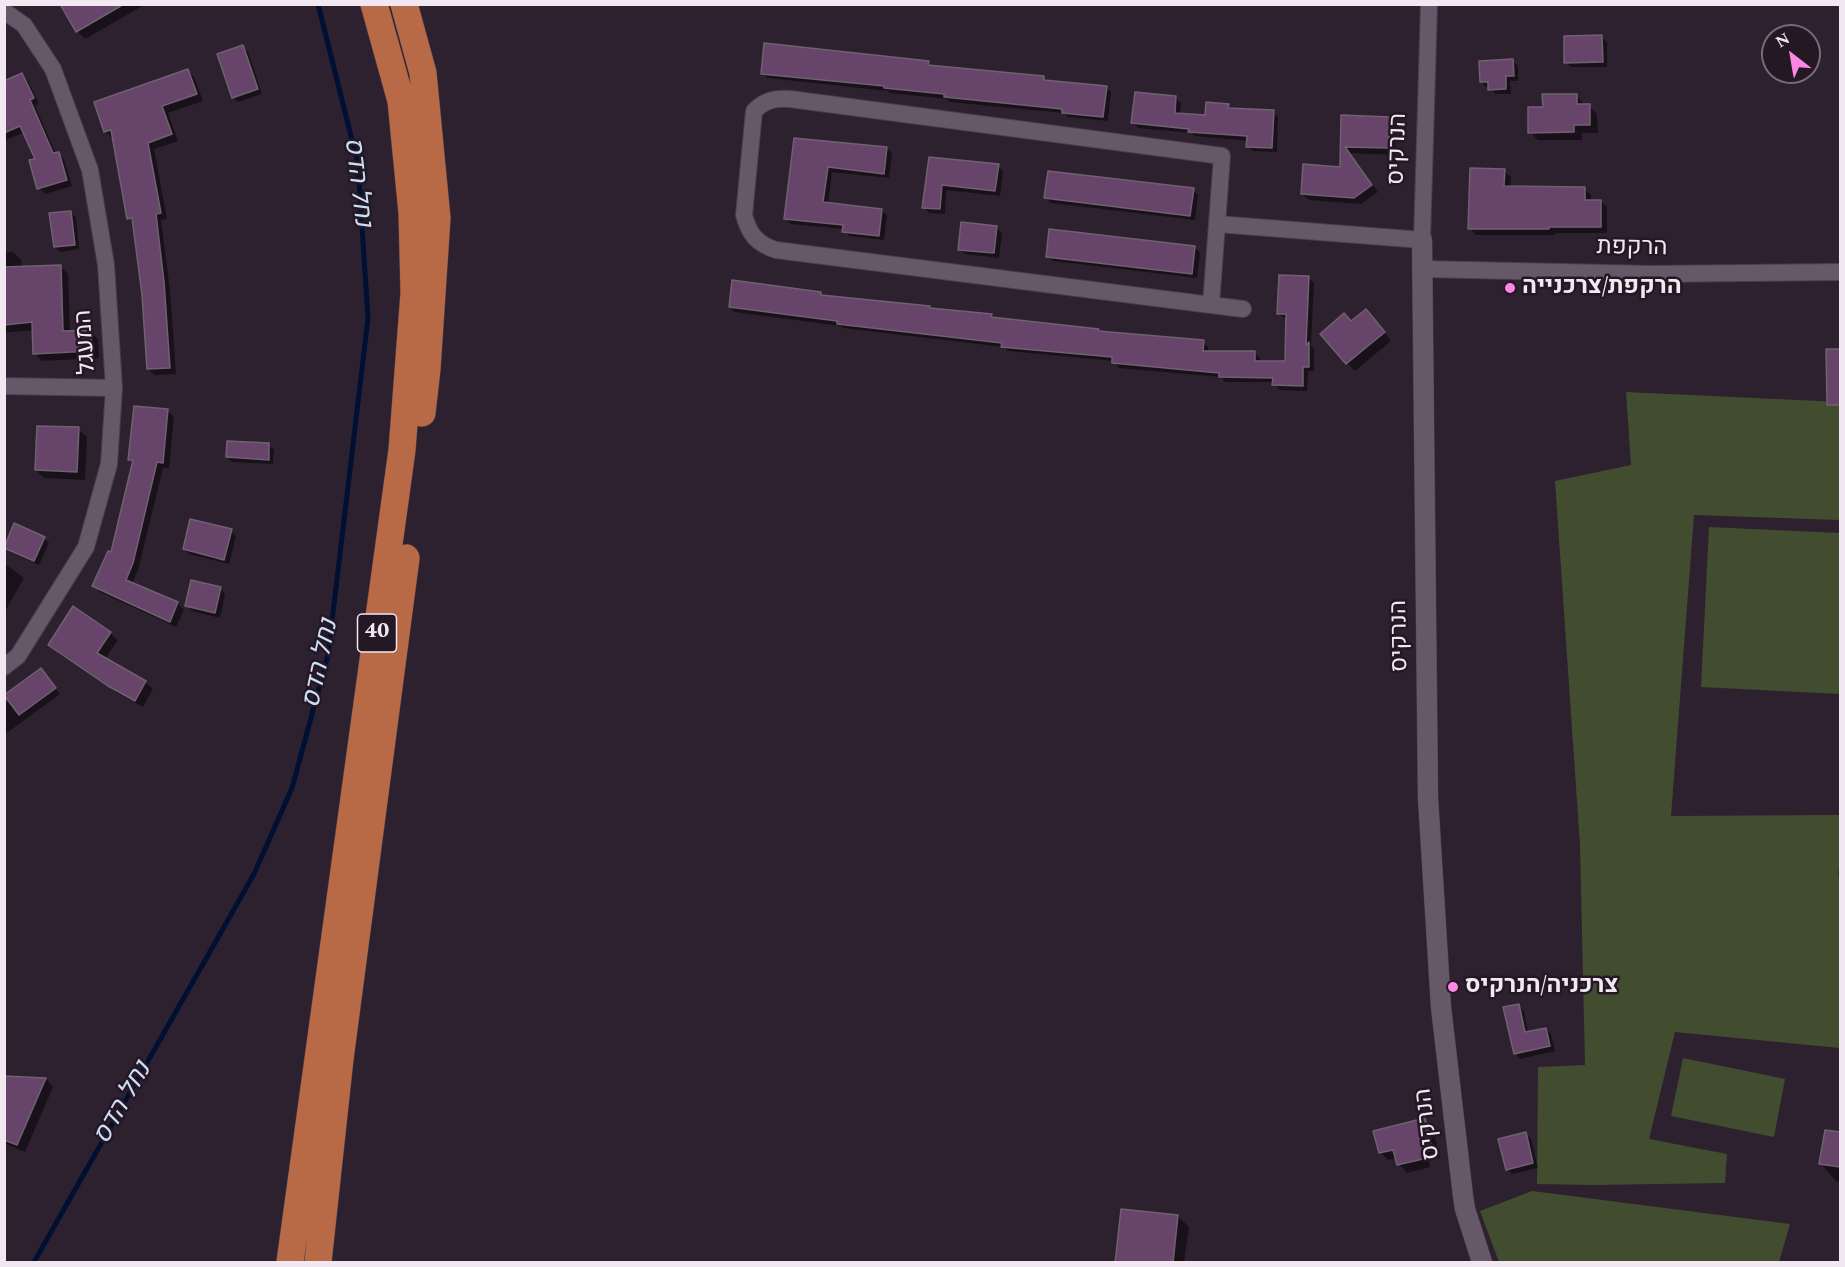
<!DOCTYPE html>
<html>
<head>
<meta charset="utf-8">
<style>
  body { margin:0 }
  #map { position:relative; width:1845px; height:1267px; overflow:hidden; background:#2e212f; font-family:Spectral,serif }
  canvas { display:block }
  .frame { position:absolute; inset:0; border:6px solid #f1e8f1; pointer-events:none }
  .north { position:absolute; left:1761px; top:24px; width:60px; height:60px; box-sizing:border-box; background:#241825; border:2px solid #766b77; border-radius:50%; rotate:329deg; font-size:16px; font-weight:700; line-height:24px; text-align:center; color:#f1e8f1 }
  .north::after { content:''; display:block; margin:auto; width:21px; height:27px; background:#fc86e4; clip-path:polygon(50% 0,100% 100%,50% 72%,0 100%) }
</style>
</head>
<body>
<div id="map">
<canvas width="1845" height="1267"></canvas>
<div class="frame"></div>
<div class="north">N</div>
</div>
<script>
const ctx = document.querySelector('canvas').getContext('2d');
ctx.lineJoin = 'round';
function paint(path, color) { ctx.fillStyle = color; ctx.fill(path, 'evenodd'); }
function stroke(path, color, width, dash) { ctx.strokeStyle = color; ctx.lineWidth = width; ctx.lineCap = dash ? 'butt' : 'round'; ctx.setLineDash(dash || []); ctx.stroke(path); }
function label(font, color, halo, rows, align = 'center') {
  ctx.font = font + ' Spectral,Heebo,serif'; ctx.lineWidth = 5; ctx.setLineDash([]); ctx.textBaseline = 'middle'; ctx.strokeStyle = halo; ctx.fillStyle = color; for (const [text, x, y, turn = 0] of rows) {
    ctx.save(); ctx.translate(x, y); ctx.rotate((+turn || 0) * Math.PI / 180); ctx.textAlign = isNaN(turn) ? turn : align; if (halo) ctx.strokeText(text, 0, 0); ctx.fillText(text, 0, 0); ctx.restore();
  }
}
paint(new Path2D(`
  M 1626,392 L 1840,402 L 1840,520 L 1694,515 L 1671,816 L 1840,815 L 1840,857 L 1838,876 L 1840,877 L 1840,1048 L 1675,1032 L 1649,1139 L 1727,1154 L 1725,1183 L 1593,1185 L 1537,1184 L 1538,1067 L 1585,1065 L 1580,845 L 1555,481 L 1631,465 Z
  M 1709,527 L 1840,533 L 1840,694 L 1701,687 Z
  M 1683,1058 L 1785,1079 L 1774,1137 L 1671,1116 Z
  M 1532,1191 L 1790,1224 L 1779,1262 L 1499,1262 L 1480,1211 Z`), '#424d30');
paint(new Path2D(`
  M 62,4 L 146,4 L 85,39 L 77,31 Z
  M 1601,37 L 1607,42 L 1607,67 L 1571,67 L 1566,62 Z
  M 242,47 L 248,52 L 262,94 L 238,102 L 233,97 Z
  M 1513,61 L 1518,66 L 1518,81 L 1510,81 L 1511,94 L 1495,94 L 1490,87 L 1486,87 L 1481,81 Z
  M 928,63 L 932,66 L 1044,77 L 1048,82 L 1106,87 L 1111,92 L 1108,121 L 1068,117 L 1064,113 L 950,102 L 947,99 L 890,93 L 888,91 L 768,78 L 762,73 Z
  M 188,71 L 194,77 L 203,101 L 168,113 L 178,141 L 154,149 L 167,219 L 161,220 L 170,290 L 176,374 L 155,375 L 148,369 L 143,295 L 135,224 L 129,218 L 114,137 L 112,138 L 105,131 Z
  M 22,74 L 28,81 L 39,104 L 35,106 L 56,154 L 58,153 L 64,159 L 72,186 L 45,194 L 39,188 L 37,160 L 25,132 L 4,141 L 4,82 Z
  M 1576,95 L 1585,106 L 1589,106 L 1597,114 L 1598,133 L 1582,133 L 1582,140 L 1538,140 L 1530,132 Z
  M 1176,98 L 1181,103 L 1180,115 L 1206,116 L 1228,105 L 1233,110 L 1273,112 L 1278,117 L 1277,152 L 1253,151 L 1248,146 L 1248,141 L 1195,136 L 1192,133 L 1138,128 L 1133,122 Z
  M 1343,117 L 1389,118 L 1396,125 L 1395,155 L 1349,153 L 1378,192 L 1361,204 L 1309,200 L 1302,194 L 1341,168 Z
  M 795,139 L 887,148 L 892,153 L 889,178 L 832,172 L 828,204 L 881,210 L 887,215 L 884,240 L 849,236 L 844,229 L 791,224 L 786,219 Z
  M 930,158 L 998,166 L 1003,171 L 1000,196 L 946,190 L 945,214 L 929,213 L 924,207 Z
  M 1504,171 L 1511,177 L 1510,188 L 1584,189 L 1591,195 L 1591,201 L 1600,201 L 1607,207 L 1607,233 L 1555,233 L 1555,235 L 1476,235 L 1470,228 Z
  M 1193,190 L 1198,195 L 1195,220 L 1051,203 L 1046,198 Z
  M 70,212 L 76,217 L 79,249 L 60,252 L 55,247 Z
  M 997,228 L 1002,233 L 999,258 L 965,254 L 959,249 Z
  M 1195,248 L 1200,253 L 1197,278 L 1053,261 L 1047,256 Z
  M 13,252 L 21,260 L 22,268 L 60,266 L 68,274 L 70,332 L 90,331 L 98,339 L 99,358 L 42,361 L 34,353 L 33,330 L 4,333 L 4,253 Z
  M 1309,278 L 1314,283 L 1311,346 L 1314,349 L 1314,371 L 1308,371 L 1307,391 L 1279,390 L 1274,382 L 1225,382 L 1221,377 L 1119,368 L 1114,361 L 1008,351 L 1004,347 L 843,328 L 841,326 L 735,312 L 730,307 L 821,293 L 824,296 L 1098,330 L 1101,333 L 1203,342 L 1208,347 L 1208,352 L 1254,353 L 1260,358 L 1260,362 L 1287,363 L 1287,318 L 1284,318 L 1278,313 Z
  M 1374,319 L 1391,341 L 1355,371 L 1347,363 L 1352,323 Z
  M 1828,350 L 1840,350 L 1840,400 L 1836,400 Z
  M 167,410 L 174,417 L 169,468 L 163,468 L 138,570 L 132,584 L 178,604 L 184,610 L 176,627 L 100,592 L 94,586 L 112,554 L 134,463 L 130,459 Z
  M 78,429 L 87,437 L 85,480 L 44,478 L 36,470 Z
  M 269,445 L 274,450 L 273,464 L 232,462 L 227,457 Z
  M 231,531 L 236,536 L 229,564 L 189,554 L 184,549 Z
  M 44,538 L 49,543 L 39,565 L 10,552 L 5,547 Z
  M 4,563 L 24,578 L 4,613 Z
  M 220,588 L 225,594 L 220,618 L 192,611 L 187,606 Z
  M 110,633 L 118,640 L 105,659 L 145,682 L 153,689 L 143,707 L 117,693 L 57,652 L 50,645 Z
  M 46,675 L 60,694 L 4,735 L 4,704 Z
  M 1518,1005 L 1524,1011 L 1528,1033 L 1546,1029 L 1551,1034 L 1555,1051 L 1520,1059 L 1515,1053 Z
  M 4,1078 L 46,1079 L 53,1087 L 25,1152 L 6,1144 L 4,1147 Z
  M 1425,1120 L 1433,1128 L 1440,1158 L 1429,1160 L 1430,1167 L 1407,1173 L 1399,1164 L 1397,1158 L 1388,1160 L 1380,1152 Z
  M 1840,1124 L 1840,1182 L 1836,1181 L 1821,1164 L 1838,1133 Z
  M 1526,1134 L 1531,1139 L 1538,1168 L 1512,1174 L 1507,1169 Z
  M 1178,1216 L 1189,1227 L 1184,1262 L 1116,1262 Z`), '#0007');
stroke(new Path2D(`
  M 34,1262 L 254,874 L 292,788 L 328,655 L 368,318 L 358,164 L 318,4`), '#001032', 5);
const building = new Path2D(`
  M 60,4 L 124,4 L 76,32 Z
  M 1602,35 L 1603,62 L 1564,63 L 1564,36 Z
  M 764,43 L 929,61 L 928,65 L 1044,76 L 1044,80 L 1107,86 L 1103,117 L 1062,113 L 1062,109 L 944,97 L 944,94 L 884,88 L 884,86 L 761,74 Z
  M 243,45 L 258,89 L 232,98 L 217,54 Z
  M 1513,59 L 1514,76 L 1506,76 L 1506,89 L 1488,90 L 1488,82 L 1480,82 L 1479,61 Z
  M 188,69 L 197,94 L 162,106 L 172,134 L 148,143 L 161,213 L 156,214 L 164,282 L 170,368 L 147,369 L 142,295 L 132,218 L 127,219 L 111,130 L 104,132 L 94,102 Z
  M 22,73 L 34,98 L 30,100 L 53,153 L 59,152 L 67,180 L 37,189 L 29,160 L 35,159 L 20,126 L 4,133 L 4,81 Z
  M 1135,92 L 1176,96 L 1175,113 L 1205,115 L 1206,102 L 1229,104 L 1228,108 L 1274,110 L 1272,148 L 1246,147 L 1247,136 L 1188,132 L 1189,129 L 1131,123 Z
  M 1542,94 L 1577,94 L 1577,104 L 1590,104 L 1590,125 L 1574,125 L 1574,132 L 1528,133 L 1528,107 L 1543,107 Z
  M 1341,115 L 1390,117 L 1389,148 L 1345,147 L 1372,185 L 1354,198 L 1301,194 L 1303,164 L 1340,167 Z
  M 794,138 L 887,147 L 884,174 L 828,167 L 823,202 L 882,209 L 879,236 L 842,232 L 843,225 L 784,219 Z
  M 929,157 L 999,164 L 995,191 L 942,185 L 940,209 L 922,208 Z
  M 1470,168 L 1505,169 L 1504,186 L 1585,187 L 1585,200 L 1601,200 L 1601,227 L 1549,227 L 1549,229 L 1468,229 Z
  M 1048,171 L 1194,188 L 1190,216 L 1044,198 Z
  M 71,211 L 75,245 L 54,247 L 49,213 Z
  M 961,222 L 997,226 L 994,253 L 958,250 Z
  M 1049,229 L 1195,246 L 1192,274 L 1046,257 Z
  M 61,265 L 63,331 L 91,330 L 92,351 L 33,354 L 32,322 L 4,325 L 4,267 Z
  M 1279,275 L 1309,276 L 1306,345 L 1309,342 L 1309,367 L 1303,367 L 1303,386 L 1272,385 L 1273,378 L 1219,377 L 1219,373 L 1112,363 L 1112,357 L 1001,347 L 1002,343 L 837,324 L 837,321 L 729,307 L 732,280 L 821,292 L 821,295 L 930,306 L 930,308 L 992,314 L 991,317 L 1099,329 L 1098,331 L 1204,340 L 1203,351 L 1255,351 L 1255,361 L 1285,361 L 1286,314 L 1277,314 Z
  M 1366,309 L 1385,332 L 1346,364 L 1320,334 L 1344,313 L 1351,321 Z
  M 1826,349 L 1840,349 L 1840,405 L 1827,405 Z
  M 134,406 L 168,409 L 163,463 L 157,462 L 133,563 L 126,580 L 178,602 L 170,622 L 92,586 L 108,551 L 111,552 L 133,460 L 128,460 Z
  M 37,426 L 79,427 L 77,472 L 35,470 Z
  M 227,441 L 269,443 L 269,460 L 226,457 Z
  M 190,519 L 232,529 L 224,560 L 183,549 Z
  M 14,523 L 45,537 L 34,561 L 4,548 Z
  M 191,580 L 221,587 L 215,613 L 185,606 Z
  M 73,606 L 111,632 L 97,653 L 146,681 L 135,701 L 108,686 L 48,645 Z
  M 41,668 L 56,688 L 19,715 L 4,695 Z
  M 1519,1004 L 1525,1032 L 1546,1028 L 1550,1046 L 1514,1054 L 1503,1007 Z
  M 4,1076 L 46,1078 L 17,1145 L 4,1140 Z
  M 1425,1118 L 1433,1150 L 1421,1152 L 1423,1159 L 1397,1165 L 1393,1150 L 1379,1153 L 1373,1131 Z
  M 1825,1130 L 1840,1132 L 1840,1167 L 1819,1164 Z
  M 1526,1132 L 1533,1163 L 1506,1170 L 1498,1139 Z
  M 1121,1209 L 1178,1215 L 1173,1263 L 1115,1263 Z`);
paint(building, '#67446a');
stroke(building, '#706171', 1.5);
const minor = new Path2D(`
  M 4,11 L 24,25 L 53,69 L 90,170 L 106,265 L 114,388 L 109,464 L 86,547 L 18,656 L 4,667
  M 1217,224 L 1422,240 L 1429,4
  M 1423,269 L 1651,274 L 1840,272
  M 1211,305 L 1222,156 L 790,99 C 775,98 765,100 754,111 L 744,215 C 749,234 757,244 776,250 L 1243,309
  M 4,386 L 114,388`);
const tertiary = new Path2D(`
  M 1422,240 L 1428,798 L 1441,1007 L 1463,1196 L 1465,1209 L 1482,1262`);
const trunk = new Path2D(`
  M 404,4 L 423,73 L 437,218 L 427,369 L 422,413
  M 290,1262 L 402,450 L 414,293 L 412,213 L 401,101 L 374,4
  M 318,1262 L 340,1059 L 406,558`);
stroke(minor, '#4b3f4b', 18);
stroke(tertiary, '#4b3f4b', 21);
stroke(trunk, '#4b3f4b', 28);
stroke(minor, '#675869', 16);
stroke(tertiary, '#675869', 20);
stroke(trunk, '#b86946', 27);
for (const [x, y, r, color] of [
  [1510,288,6,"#fc86e4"],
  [1453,987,6,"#fc86e4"]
]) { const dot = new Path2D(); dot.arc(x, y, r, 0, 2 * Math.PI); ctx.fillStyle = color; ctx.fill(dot); stroke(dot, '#241825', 2); }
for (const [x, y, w] of [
  [377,633,39]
]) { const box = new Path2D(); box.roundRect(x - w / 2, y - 19, w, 38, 4.5); ctx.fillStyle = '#241825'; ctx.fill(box); stroke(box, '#f1e8f1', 1.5); }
label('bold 22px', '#f1e8f1', null, [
  ["40",377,633]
]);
label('24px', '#f1e8f1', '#241825', [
  ["הנרקיס",1399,149,-88],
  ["הרקפת",1632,249,1],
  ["המעגל",87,342,-94],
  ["הנרקיס",1401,636,-91],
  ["הנרקיס",1429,1124,-97]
]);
label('bold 24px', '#f1e8f1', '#241825', [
  ["הרקפת/צרכנייה",1522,288],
  ["צרכניה/הנרקיס",1465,987]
], 'left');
label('italic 26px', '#ccdff9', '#241825', [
  ["נחל הדס",356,182,83],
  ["נחל הדס",322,664,-78],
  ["נחל הדס",124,1104,-60]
]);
</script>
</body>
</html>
